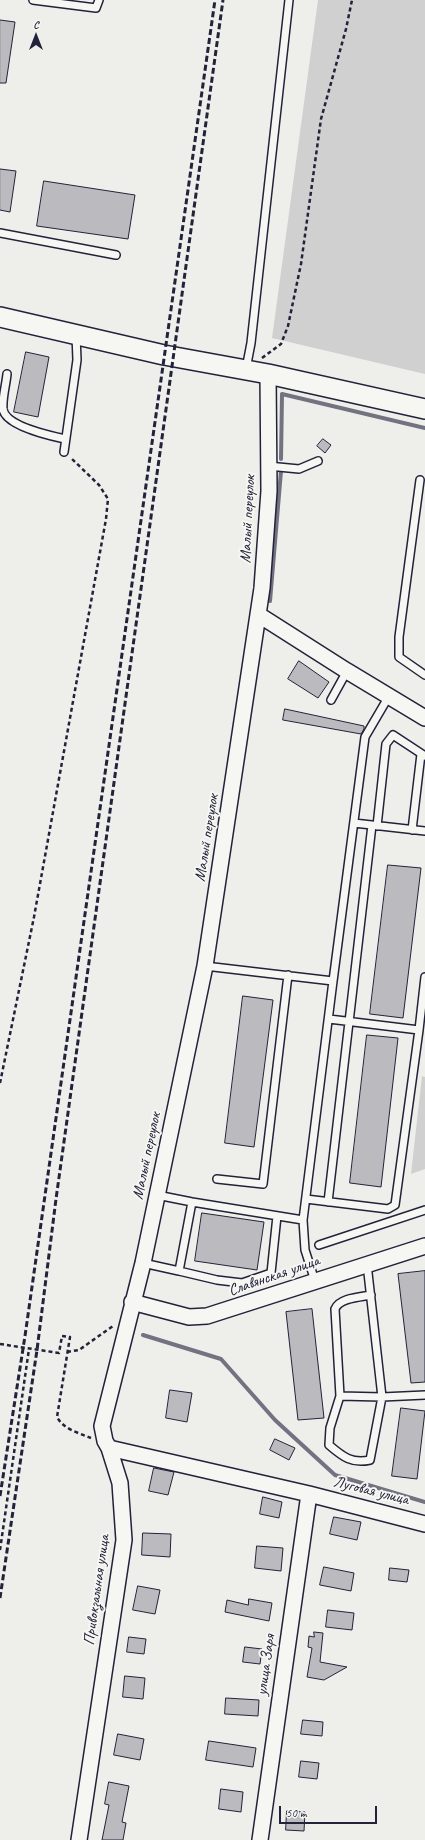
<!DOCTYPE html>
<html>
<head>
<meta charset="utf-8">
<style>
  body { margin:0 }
  #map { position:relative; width:425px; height:1840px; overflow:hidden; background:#eeeeeb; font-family:Caveat,sans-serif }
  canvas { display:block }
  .north { position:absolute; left:16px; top:16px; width:40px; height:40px; -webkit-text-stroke:3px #f6f6f2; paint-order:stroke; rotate:0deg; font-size:11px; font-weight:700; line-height:16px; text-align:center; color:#22223b }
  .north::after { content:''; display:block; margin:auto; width:14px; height:18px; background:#22223b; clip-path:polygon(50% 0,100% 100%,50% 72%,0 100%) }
  .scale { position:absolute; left:279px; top:1806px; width:98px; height:18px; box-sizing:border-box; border:2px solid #22223b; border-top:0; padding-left:5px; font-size:12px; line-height:14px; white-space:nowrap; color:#22223b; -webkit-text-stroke:3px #f6f6f2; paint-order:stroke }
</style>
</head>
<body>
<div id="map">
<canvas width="425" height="1840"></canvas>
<div class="north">С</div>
<div class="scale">50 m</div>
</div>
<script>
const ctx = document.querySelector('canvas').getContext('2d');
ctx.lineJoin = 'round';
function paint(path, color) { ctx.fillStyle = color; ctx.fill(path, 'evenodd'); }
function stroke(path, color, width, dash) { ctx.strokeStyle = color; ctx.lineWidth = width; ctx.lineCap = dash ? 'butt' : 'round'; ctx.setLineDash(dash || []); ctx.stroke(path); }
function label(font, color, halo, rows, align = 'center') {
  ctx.font = font + ' Caveat,sans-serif'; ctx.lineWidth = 4; ctx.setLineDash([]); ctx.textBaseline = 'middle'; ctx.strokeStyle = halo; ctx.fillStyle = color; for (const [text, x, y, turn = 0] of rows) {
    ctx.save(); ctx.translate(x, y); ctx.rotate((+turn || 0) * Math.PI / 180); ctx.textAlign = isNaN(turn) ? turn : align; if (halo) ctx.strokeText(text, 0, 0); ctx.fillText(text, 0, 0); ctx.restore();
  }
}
paint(new Path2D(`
  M 318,0 L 425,0 L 425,374 L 272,338 Z
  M 422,1076 L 425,1077 L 425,1169 L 411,1174 Z`), '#d0d0d1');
stroke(new Path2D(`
  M 281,459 L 282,394 L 425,428
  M 270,601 L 281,471
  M 143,1335 L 221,1359 L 275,1420 L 335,1475 L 425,1502`), '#727281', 4);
const building = new Path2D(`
  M 0,20 L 15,22 L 6,83 L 0,83 Z
  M 0,169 L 16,171 L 10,212 L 0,210 Z
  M 44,181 L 135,195 L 128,239 L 37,226 Z
  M 26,352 L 49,357 L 38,417 L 14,412 Z
  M 323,439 L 331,445 L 325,453 L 317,446 Z
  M 299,661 L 329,682 L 318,698 L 288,679 Z
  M 285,709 L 364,726 L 364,729 L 361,734 L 283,720 Z
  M 388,865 L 421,868 L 403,1018 L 370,1014 Z
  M 243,996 L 273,1000 L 254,1147 L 225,1143 Z
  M 367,1035 L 398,1038 L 381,1187 L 350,1183 Z
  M 202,1213 L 264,1222 L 257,1270 L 195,1261 Z
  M 425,1271 L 425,1382 L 411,1383 L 398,1274 Z
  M 312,1309 L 324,1418 L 298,1420 L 286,1312 Z
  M 170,1390 L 192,1393 L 187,1422 L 166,1418 Z
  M 401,1408 L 425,1411 L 417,1479 L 392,1476 Z
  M 275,1439 L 295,1448 L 289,1460 L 270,1450 Z
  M 154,1468 L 174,1472 L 168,1495 L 149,1491 Z
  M 263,1497 L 282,1502 L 279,1518 L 260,1514 Z
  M 334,1517 L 361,1522 L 357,1540 L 330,1534 Z
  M 143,1533 L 171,1534 L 170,1557 L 142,1555 Z
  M 257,1546 L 283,1548 L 281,1571 L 255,1568 Z
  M 324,1567 L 354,1573 L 351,1591 L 320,1585 Z
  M 390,1568 L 409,1570 L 407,1582 L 389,1580 Z
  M 138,1586 L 160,1590 L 155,1614 L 133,1610 Z
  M 249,1599 L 272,1603 L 269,1621 L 225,1612 L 227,1600 L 248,1605 Z
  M 328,1610 L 354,1613 L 352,1630 L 326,1627 Z
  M 314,1632 L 323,1633 L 320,1662 L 347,1667 L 324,1680 L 307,1677 L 312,1648 L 308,1647 L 309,1636 L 314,1637 Z
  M 129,1637 L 146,1639 L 144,1654 L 127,1652 Z
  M 245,1647 L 262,1649 L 260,1664 L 243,1662 Z
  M 125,1676 L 145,1678 L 143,1699 L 123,1697 Z
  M 226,1698 L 259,1700 L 258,1716 L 225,1714 Z
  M 303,1720 L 323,1722 L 322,1736 L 301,1734 Z
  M 118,1734 L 144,1739 L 140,1760 L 114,1755 Z
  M 209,1741 L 256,1748 L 253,1767 L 206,1760 Z
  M 301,1761 L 319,1763 L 317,1779 L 299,1777 Z
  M 109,1782 L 129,1786 L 122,1822 L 126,1823 L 123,1840 L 102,1840 L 109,1805 L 105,1804 Z
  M 221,1789 L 243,1792 L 241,1812 L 219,1809 Z
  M 287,1811 L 305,1812 L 304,1831 L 286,1830 Z`);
paint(building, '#bbbbbf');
stroke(building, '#22223b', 1);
const service = new Path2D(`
  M 33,0 L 96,8 L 99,0
  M 0,233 L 116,255
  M 246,369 L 251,343 L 289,0
  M 7,374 C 6,385 2,398 3,409 C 5,426 51,436 65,439
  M 64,452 L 77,360 L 76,335
  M 268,466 L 299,469 L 318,461
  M 420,480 L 399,637 L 399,657 L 425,675
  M 331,700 L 347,671
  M 354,823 L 425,831
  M 377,826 L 386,744 L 393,735 L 425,756
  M 412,830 L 421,754
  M 205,966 L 333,981 L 303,1220
  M 333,981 L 365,737 L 389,696
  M 419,1030 L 425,977
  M 217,1179 L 263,1184 L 288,975
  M 157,1195 L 192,1202 L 303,1220 L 305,1250 L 315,1281
  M 306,1199 L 388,1209 L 395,1205 L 419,1030 L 329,1019
  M 328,1202 L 372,825
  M 319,1245 L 425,1210
  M 143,1263 L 179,1271 L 192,1202
  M 367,1264 L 382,1397 L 370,1460 C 352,1464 343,1457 329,1445 L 330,1428 L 340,1396 L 335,1309 C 339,1298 360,1297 371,1295
  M 179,1271 L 217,1280 L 242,1283 L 271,1273 L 277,1216
  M 340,1396 L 382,1397 L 425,1395`);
const minor = new Path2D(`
  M 259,615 L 347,671 L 425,718
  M 132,1302 L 189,1317 L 207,1316 L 425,1246
  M 109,1448 L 309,1494 L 425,1524
  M 79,1840 L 124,1540 L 120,1483 L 109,1448 L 105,1441 L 102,1426 L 143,1263 L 205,966 L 262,588 L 269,491 L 268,374
  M 260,1840 L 309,1494`);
const tertiary = new Path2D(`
  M 0,317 L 164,355 L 268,374 L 425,409`);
stroke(service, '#22223b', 10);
stroke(minor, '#22223b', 18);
stroke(tertiary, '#22223b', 22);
stroke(new Path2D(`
  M 262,358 L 281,344 L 288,326 L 301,264 L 321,119 L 346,29 L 352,0
  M 0,1083 L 34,917 L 106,519 L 108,499 L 99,485 L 71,458
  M 0,1344 L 59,1353 L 62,1336 L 70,1337 L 57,1417 C 63,1429 79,1433 91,1438
  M 67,1352 L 79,1350 L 113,1326
  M 0,1550 L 29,1349`), '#22223b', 2.5, [4, 3]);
stroke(service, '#f6f6f2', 7);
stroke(minor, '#f6f6f2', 15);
stroke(tertiary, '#f6f6f2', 19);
stroke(new Path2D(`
  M 0,1496 L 25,1336 L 215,0
  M 0,1598 L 37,1350 L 56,1199 L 223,0`), '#22223b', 3, [6, 3]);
label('16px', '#22223b', '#f6f6f2', [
  ["Малый переулок",248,519,-87],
  ["Малый переулок",207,838,-81],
  ["Малый переулок",147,1156,-78],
  ["Славянская улица",274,1276,-19],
  ["Луговая улица",371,1491,14],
  ["Привокзальная улица",97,1590,-82],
  ["улица Заря",266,1665,-82]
]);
</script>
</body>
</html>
